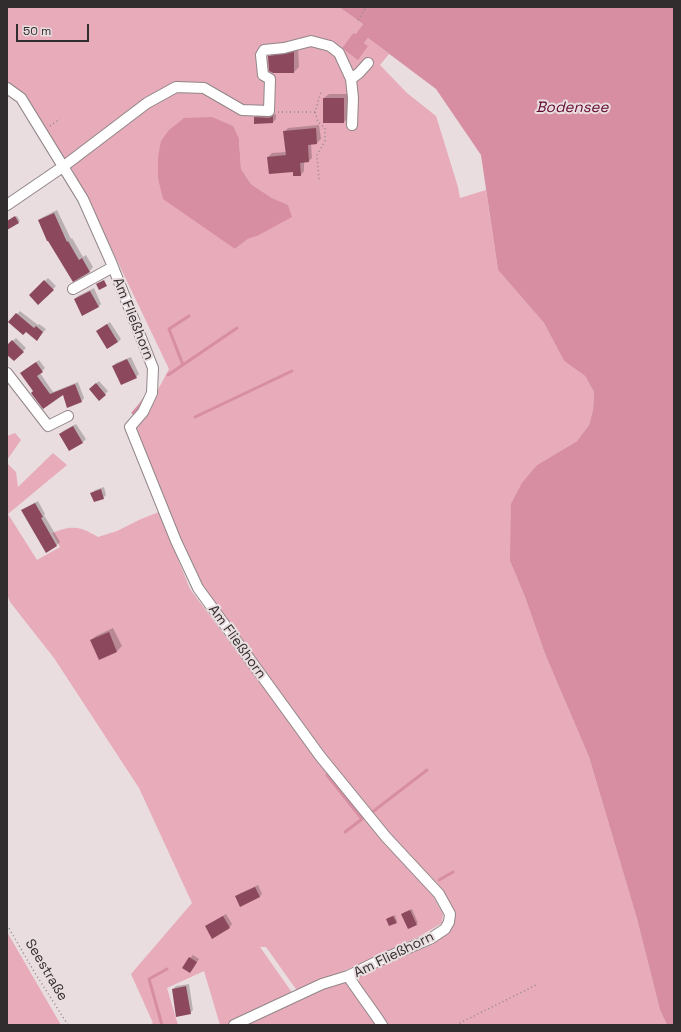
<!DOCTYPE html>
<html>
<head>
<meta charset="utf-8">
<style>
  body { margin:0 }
  #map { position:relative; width:681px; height:1032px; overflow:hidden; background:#e9dde0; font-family:"Space Grotesk",sans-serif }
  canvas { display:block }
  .frame { position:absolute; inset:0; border:8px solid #312d2e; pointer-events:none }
  .scale { position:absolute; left:16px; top:24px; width:73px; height:18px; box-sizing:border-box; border:2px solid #312d2e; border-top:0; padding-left:5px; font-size:12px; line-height:14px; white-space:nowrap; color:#312d2e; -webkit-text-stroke:3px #e9dde0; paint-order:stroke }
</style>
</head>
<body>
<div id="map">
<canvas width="681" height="1032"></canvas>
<div class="frame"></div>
<div class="scale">50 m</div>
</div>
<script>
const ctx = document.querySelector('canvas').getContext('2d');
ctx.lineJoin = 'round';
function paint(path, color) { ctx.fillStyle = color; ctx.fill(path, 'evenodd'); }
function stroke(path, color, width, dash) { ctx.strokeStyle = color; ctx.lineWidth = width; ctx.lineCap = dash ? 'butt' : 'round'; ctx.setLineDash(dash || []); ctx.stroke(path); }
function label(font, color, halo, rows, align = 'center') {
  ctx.font = font + ' "Space Grotesk",sans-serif'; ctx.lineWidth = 4; ctx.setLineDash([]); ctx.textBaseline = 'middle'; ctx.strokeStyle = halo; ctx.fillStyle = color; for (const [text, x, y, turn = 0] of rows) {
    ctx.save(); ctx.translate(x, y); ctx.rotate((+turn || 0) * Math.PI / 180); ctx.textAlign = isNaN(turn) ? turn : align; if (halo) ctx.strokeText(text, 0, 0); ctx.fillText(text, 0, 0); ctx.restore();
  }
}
paint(new Path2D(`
  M 7,7 L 339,7 L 363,24 L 356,35 L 353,33 L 342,48 L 368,46 L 364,43 L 368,38 L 389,54 L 380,65 L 407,93 L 436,116 L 458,187 L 460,198 L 486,190 L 498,270 L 544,323 L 564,361 L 585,376 L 594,392 L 593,410 L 589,425 L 577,441 L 537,465 L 510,561 L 525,597 L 545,654 L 589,757 L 637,919 L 660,1010 L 667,1025 L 388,1025 L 359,986 L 359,973 L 432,945 L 448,932 L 441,894 L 436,881 L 434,898 L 443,914 L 442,923 L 420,936 L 298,992 L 266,947 L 260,947 L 293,994 L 229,1025 L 220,1025 L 204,971 L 167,988 L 178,1025 L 149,1025 L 153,1023 L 131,974 L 192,903 L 139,788 L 54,658 L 10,602 L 7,594 L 7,463 L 16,472 L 18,487 L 53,453 L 67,465 L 8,514 L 37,560 L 60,547 L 52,533 C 73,525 79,526 98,537 L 117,531 L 141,519 L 159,512 L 190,589 L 326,771 L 334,765 L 201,586 L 165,508 L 137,429 L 169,369 L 91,206 L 73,171 L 22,94 L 7,84 ZM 239,139 L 241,169 L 251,184 L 272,198 L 287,205 L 257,236 L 248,239 L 235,249 L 158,178 Z
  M 15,433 L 21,440 L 7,460 L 7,436 Z
  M 7,932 L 61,1025 L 7,1025 Z
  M 345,981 L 355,993 L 378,1025 L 245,1025 C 278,1009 310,993 345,981 Z`), '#e7abba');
paint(new Path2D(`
  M 339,7 L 674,7 L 674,1025 L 667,1025 L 660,1010 L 637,919 L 589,757 L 545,654 L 525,597 L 510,561 L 511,504 L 522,483 L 537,465 L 577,441 L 589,425 L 593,410 L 594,392 L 585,376 L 564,361 L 544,323 L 498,270 L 481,155 L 436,89 L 368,38 L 364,43 L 368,46 L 358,60 L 342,48 L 353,33 L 356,34 L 363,24 Z
  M 212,117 L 233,126 L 239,139 L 241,169 L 251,184 L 272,198 L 288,205 L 292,217 L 257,236 L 248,239 L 235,249 L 163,199 L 158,178 L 158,157 L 161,141 L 169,130 L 184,118 Z`), '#d88ea2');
paint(new Path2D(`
  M 298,48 L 299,67 L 294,72 L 269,57 L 274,52 Z
  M 329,94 L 349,94 L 349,117 L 344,122 L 324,98 Z
  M 258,114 L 273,115 L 276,114 L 276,119 L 273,122 L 255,117 Z
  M 319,125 L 321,139 L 317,143 L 311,144 L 312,158 L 309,161 L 304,162 L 304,171 L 301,175 L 268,157 L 272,153 L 286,152 L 284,132 L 288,128 Z
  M 57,210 L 71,239 L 72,238 L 83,257 L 86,255 L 93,267 L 90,271 L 73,280 L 39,220 L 43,217 Z
  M 17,216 L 20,221 L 7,229 L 7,221 Z
  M 48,278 L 56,286 L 38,304 L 30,295 Z
  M 94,288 L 101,304 L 98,307 L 75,299 L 78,296 Z
  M 20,311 L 38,325 L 39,324 L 46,329 L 40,336 L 10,322 Z
  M 110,322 L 121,339 L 118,342 L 97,331 Z
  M 16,338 L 26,348 L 14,360 L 7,353 L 7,346 Z
  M 131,357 L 139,374 L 136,377 L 113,366 L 116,363 Z
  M 39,360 L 45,368 L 40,373 L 53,392 L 78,382 L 84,398 L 82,401 L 63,394 L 44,408 L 25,370 Z
  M 99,381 L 108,391 L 105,394 L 93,386 Z
  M 76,424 L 86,439 L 83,442 L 70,450 L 60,434 L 63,431 Z
  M 104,487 L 106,495 L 103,498 L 92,493 L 95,490 Z
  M 38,501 L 45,514 L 44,515 L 60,542 L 57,545 L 46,551 L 22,511 L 25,508 Z
  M 113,628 L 122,646 L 117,651 L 100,659 L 91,640 L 96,636 Z
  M 258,885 L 262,894 L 259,897 L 236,897 L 239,894 Z
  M 412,909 L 418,923 L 408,928 L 403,913 Z
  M 226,914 L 232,924 L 230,927 L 206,927 L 209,924 Z
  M 395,915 L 397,921 L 396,922 L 388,918 Z
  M 193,955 L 199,959 L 193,969 L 190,972 L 190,958 Z
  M 189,984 L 193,1010 L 190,1013 L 173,989 L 176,986 Z`), '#0003');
stroke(new Path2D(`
  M 183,365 L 169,329 L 189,316
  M 168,375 L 237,328
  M 133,413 L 140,405 L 144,399
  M 195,417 L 292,371
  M 327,775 L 362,819 L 345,832
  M 371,813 L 427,770
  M 439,880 L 453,872
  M 162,1025 L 149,979 L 167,969`), '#d88ea2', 3);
paint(new Path2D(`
  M 294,52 L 294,73 L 273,73 L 269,71 L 268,56 L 285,54 Z
  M 323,98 L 344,98 L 344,123 L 323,123 Z
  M 273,116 L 273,123 L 254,124 L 254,117 L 269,118 Z
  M 316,128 L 317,144 L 308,145 L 309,162 L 300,163 L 301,176 L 293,176 L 293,172 L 269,174 L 267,157 L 286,155 L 283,131 Z
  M 54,213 L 67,242 L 68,241 L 79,260 L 82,258 L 90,272 L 73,282 L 48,241 L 47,241 L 38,220 Z
  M 15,216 L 19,223 L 7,230 L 7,221 Z
  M 44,280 L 54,290 L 38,305 L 29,295 Z
  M 104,280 L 107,286 L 99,290 L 96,284 Z
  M 90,291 L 99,307 L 82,316 L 74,299 Z
  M 16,313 L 34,328 L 36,326 L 43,332 L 37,341 L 26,332 L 23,335 L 8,322 Z
  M 107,324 L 118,342 L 107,349 L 96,331 Z
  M 12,340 L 24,352 L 14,361 L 7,355 L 7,345 Z
  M 127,359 L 137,378 L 121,385 L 112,366 Z
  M 36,362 L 43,372 L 37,376 L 50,394 L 75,384 L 82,402 L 67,408 L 63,395 L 43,409 L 31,393 L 33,391 L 20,373 Z
  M 96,383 L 106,395 L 99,401 L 89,389 Z
  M 73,426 L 83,443 L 69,451 L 59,434 Z
  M 101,489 L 104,499 L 94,502 L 90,493 Z
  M 35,503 L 43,517 L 41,518 L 57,546 L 46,553 L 21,510 Z
  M 109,632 L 117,652 L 99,660 L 90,640 Z
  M 255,887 L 260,897 L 240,907 L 235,896 Z
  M 410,910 L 417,925 L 408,929 L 401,914 Z
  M 223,916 L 230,928 L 212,939 L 205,926 Z
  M 393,916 L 397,923 L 389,926 L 386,919 Z
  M 189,957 L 197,962 L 190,973 L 182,968 Z
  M 186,986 L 191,1014 L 176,1017 L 172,989 Z`), '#8c495d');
const minor = new Path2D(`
  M 7,88 L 21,98 L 83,199 L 111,262 L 153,368 L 152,393 L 143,412 L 130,427 L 176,541 L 198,588 L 320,756 L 386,837 L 439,894 L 450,914 L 449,922 L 445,929 L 430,939 L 378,961 L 348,976 L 322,984 L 234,1025
  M 352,125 L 353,98 L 351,79 L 359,73 L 368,63
  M 7,205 L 64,166 L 147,103 L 176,87 L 204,88 L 242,110 L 269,111 L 270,79 L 263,75 L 261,55 L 264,50 L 284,48 L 311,41 L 330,46 L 339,53 L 351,79
  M 73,289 L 113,267
  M 7,373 L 48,426 L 68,416
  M 348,976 C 359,993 371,1008 382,1025`);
stroke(minor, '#918688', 12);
stroke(new Path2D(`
  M 358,20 L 366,7
  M 278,112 L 315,112 L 321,92
  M 315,112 L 318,122 L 325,128 L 325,141 L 317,155 L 319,180
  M 50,126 L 60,119
  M 7,925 L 35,973 L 68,1025
  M 456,1025 L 536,985`), '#90888a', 1.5, [1, 3]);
stroke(minor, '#fff', 10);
label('14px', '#312d2e', '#e9dde0', [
  ["Am Fließhorn",133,319,68],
  ["Am Fließhorn",237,642,54],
  ["Am Fließhorn",394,955,-26],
  ["Seestraße",46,970,59]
]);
label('italic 15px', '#61062e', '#e9dde0', [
  ["Bodensee",572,108]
]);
</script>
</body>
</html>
